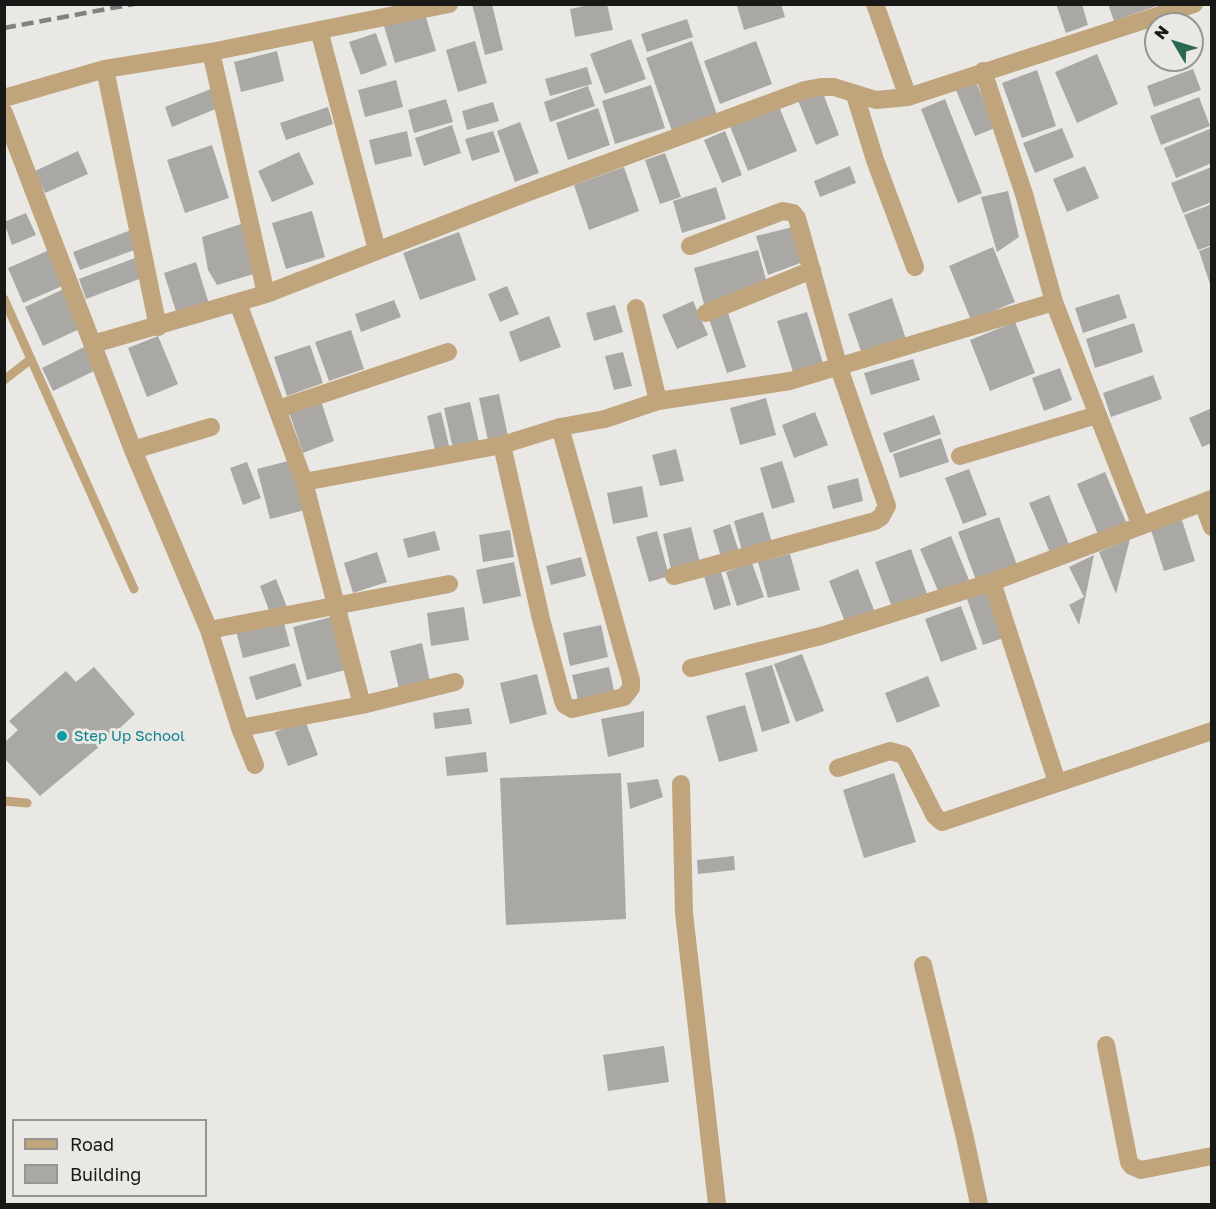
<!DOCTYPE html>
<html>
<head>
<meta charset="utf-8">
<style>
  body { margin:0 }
  #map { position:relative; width:1216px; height:1209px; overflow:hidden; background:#e9e8e5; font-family:"Golos Text",sans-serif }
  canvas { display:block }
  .frame { position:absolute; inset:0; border:6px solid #181817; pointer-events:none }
  .legend { position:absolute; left:12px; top:1119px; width:195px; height:78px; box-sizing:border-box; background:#e9e8e5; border:2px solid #959593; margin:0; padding:8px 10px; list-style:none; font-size:18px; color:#181817 }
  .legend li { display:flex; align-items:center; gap:12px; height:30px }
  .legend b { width:30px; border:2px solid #959593 }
  .north { position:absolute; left:1144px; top:12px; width:60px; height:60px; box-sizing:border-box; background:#e9e8e5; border:2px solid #959593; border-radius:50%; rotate:308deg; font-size:16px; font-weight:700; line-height:24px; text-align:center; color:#181817 }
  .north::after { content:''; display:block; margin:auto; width:21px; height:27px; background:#2b6853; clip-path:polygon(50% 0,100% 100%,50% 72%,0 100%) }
</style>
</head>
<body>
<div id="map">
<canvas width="1216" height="1209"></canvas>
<div class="frame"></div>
<ul class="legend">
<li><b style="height:8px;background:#c0a47b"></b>Road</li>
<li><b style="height:16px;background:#a9a8a5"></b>Building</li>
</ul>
<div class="north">N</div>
</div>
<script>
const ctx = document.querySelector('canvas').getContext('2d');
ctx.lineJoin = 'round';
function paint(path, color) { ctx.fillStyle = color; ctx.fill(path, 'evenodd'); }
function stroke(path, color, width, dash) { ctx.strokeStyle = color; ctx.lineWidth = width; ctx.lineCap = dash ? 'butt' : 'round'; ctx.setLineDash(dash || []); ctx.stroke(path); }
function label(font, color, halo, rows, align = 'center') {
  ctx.font = font + ' "Golos Text",sans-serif'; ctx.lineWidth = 6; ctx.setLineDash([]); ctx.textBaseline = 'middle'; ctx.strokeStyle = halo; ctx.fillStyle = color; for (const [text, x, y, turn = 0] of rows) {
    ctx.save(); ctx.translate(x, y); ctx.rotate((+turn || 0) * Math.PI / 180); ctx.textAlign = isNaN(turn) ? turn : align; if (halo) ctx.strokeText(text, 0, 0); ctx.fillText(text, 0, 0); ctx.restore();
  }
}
paint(new Path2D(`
  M 472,4 L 492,4 L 503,50 L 485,55 Z
  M 594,4 L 607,4 L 613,30 L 575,37 L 570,9 Z
  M 740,4 L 781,4 L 785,17 L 744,30 L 737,6 Z
  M 1056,4 L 1082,4 L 1088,25 L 1066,33 Z
  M 1108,4 L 1158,4 L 1159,5 L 1114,21 Z
  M 425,14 L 436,51 L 395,63 L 384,26 Z
  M 687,19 L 693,37 L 647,52 L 641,34 Z
  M 376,33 L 387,65 L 361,75 L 349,42 Z
  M 631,39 L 646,79 L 605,94 L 590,54 Z
  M 475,41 L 487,83 L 458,92 L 446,50 Z
  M 692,41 L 717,115 L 672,131 L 646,58 Z
  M 756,41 L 772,84 L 720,104 L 704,61 Z
  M 277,51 L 284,81 L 241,92 L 234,62 Z
  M 1097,54 L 1118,104 L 1077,123 L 1055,72 Z
  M 587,67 L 592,84 L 550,96 L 545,79 Z
  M 1193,69 L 1201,90 L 1154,107 L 1147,86 Z
  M 1037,70 L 1056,126 L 1022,138 L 1002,83 Z
  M 396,80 L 403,107 L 365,117 L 358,90 Z
  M 976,82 L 995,128 L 975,136 L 956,90 Z
  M 651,85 L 665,128 L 615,144 L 602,101 Z
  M 588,86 L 595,106 L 550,122 L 544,102 Z
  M 821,88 L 839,135 L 816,145 L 797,98 Z
  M 211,89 L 218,108 L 172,127 L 165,107 Z
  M 1199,97 L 1210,126 L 1161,145 L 1150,116 Z
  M 446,99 L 453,122 L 414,133 L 408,110 Z
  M 945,99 L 982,193 L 958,203 L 921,109 Z
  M 493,102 L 499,121 L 467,130 L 462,111 Z
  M 778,104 L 797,151 L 748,171 L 729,124 Z
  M 328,107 L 333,124 L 286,140 L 280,123 Z
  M 598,108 L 610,145 L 568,160 L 556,123 Z
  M 520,122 L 539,173 L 515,182 L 497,131 Z
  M 452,125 L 461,153 L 424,166 L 415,138 Z
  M 1062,128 L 1074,157 L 1035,173 L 1023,143 Z
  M 1212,128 L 1212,163 L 1176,178 L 1164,148 Z
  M 407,131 L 412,156 L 375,165 L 369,140 Z
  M 493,131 L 500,152 L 472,161 L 465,139 Z
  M 725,131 L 742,175 L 722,183 L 704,140 Z
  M 212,145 L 229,198 L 185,213 L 167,160 Z
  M 78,151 L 88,174 L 45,193 L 35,171 Z
  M 299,152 L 314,184 L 272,202 L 258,171 Z
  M 665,153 L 681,197 L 660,204 L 645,160 Z
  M 850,166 L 856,183 L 820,197 L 814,181 Z
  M 1085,166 L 1099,198 L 1067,212 L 1053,179 Z
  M 624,167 L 639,211 L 589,230 L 574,185 Z
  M 1212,167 L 1212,202 L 1183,213 L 1171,183 Z
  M 716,187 L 726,219 L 682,233 L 673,201 Z
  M 1008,191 L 1019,237 L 997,252 L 981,197 Z
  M 1212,204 L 1212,245 L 1198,250 L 1184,215 Z
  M 312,211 L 325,257 L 286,269 L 272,223 Z
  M 26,213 L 36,235 L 12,245 L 4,222 Z
  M 241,224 L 257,273 L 217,285 L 208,270 L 202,237 Z
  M 793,227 L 803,262 L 768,275 L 756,236 Z
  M 131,230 L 137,249 L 80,270 L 73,252 Z
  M 459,232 L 476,280 L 420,300 L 403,253 Z
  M 1212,246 L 1212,287 L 1211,287 L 1199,251 Z
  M 993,247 L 1015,302 L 971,320 L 949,266 Z
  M 54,248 L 69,283 L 23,303 L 8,268 Z
  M 758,250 L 768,287 L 704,304 L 694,268 Z
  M 135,258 L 142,278 L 86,299 L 79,279 Z
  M 196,262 L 209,304 L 177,315 L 164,273 Z
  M 507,286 L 519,314 L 500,322 L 488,294 Z
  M 68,287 L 86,326 L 43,346 L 25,307 Z
  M 1119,294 L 1127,318 L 1083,333 L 1075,308 Z
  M 892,298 L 907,342 L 863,357 L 848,314 Z
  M 394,300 L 401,317 L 361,332 L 355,314 Z
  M 693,301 L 708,335 L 677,349 L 662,315 Z
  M 615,305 L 623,332 L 594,341 L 586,313 Z
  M 807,312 L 823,363 L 793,372 L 777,321 Z
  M 728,313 L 746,367 L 727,373 L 709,319 Z
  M 549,316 L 561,347 L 520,362 L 509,332 Z
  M 1015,322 L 1035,373 L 990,391 L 970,340 Z
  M 1134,323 L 1143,352 L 1095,368 L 1086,339 Z
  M 351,330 L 364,369 L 329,381 L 315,342 Z
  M 158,336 L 178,384 L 147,397 L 128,348 Z
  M 310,345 L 323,383 L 287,396 L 274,357 Z
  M 86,346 L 98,369 L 53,391 L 42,368 Z
  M 623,352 L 632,386 L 614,390 L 605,356 Z
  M 913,359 L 920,380 L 871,395 L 864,373 Z
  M 1060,368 L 1072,400 L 1044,411 L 1032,378 Z
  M 1153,375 L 1162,399 L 1111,417 L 1103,393 Z
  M 499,394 L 509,441 L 489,445 L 479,398 Z
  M 766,398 L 776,435 L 740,445 L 730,408 Z
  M 321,401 L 334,441 L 303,453 L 289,412 Z
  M 470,402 L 479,443 L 453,449 L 444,408 Z
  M 1212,408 L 1212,443 L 1202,447 L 1189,418 Z
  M 441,412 L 450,450 L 436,454 L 427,416 Z
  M 815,412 L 828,445 L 794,458 L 782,425 Z
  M 934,415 L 941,434 L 890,453 L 883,433 Z
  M 941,438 L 949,462 L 900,478 L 893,454 Z
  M 676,449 L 684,481 L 660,486 L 652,455 Z
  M 292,460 L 305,510 L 270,519 L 257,469 Z
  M 782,461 L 795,502 L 772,509 L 760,468 Z
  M 247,462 L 261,498 L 243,505 L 230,468 Z
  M 969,469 L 987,515 L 963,524 L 945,478 Z
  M 1105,472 L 1126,522 L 1098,534 L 1077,484 Z
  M 858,478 L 863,501 L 833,509 L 827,486 Z
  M 642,486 L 648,517 L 613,524 L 607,493 Z
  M 1049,495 L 1070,547 L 1051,555 L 1029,503 Z
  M 763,512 L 772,543 L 742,551 L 734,521 Z
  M 999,517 L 1017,565 L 976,580 L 958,532 Z
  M 1182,520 L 1195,561 L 1164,571 L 1151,530 Z
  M 730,524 L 740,555 L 722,560 L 713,530 Z
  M 691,527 L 701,567 L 672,573 L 663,534 Z
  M 510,530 L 514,557 L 483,562 L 479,535 Z
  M 435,531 L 440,550 L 408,558 L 403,539 Z
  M 657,531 L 669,576 L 649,582 L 636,537 Z
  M 951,536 L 969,580 L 939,593 L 920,549 Z
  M 1130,539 L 1116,594 L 1099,552 Z
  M 911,549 L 928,597 L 893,610 L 875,562 Z
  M 377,552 L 387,582 L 353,593 L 344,563 Z
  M 790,554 L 800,590 L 768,598 L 758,562 Z
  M 1094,555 L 1085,599 L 1079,625 L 1069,605 L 1084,597 L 1069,567 Z
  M 581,557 L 586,576 L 551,585 L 546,566 Z
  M 514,562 L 521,596 L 483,604 L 476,570 Z
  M 752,563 L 764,597 L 737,606 L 726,572 Z
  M 858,569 L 874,610 L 845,622 L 829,581 Z
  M 721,572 L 731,605 L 714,610 L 704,576 Z
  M 276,579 L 287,607 L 270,613 L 260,586 Z
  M 993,590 L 1009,636 L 983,645 L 967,599 Z
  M 961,606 L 977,649 L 941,662 L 925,619 Z
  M 464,607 L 469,640 L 431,646 L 427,613 Z
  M 331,617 L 345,670 L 307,680 L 293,627 Z
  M 283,619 L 290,646 L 243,658 L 236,631 Z
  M 601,625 L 608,657 L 570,666 L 563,633 Z
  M 422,643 L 430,682 L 399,689 L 390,651 Z
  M 802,654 L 824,711 L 796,722 L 774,664 Z
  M 295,663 L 302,686 L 256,700 L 249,677 Z
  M 772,665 L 790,723 L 762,732 L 745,673 Z
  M 94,667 L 135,714 L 106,741 L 40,796 L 4,758 L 4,743 L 18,730 L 9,721 L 66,671 L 76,682 Z
  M 609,667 L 615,695 L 579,704 L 572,675 Z
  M 537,674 L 547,714 L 510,724 L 500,683 Z
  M 928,676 L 940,706 L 897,723 L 885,693 Z
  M 745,705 L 758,751 L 719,762 L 706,716 Z
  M 469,708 L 472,724 L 435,729 L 433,713 Z
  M 644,711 L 644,747 L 608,757 L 601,719 Z
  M 305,720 L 318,755 L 288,766 L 275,732 Z
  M 486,752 L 488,772 L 447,776 L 445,757 Z
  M 621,773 L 626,919 L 506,925 L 500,778 Z
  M 894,773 L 916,842 L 864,858 L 843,790 Z
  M 658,779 L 663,797 L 630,809 L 627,783 Z
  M 734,856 L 735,870 L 698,874 L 697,860 Z
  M 664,1046 L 669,1082 L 608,1091 L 603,1055 Z`), '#a9a8a5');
stroke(new Path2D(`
  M 4,299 L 134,589
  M 4,380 L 31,359
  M 4,801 L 27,803`), '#c0a47b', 9);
stroke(new Path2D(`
  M 875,4 L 908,97
  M 319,30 L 377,250
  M 211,52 L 266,294
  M 105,69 L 158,327
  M 983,71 L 1024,194 L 1054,302 L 1141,526
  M 855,95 L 875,160 L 915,267
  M 4,98 L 105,69 L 211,52 L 449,4
  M 4,113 L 133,450 L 209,630 L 240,728 L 255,765
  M 238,303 L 304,482 L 362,705
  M 636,308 L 658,401
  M 706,313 L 812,270
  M 93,344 L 266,294 L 526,193 L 805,90 L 821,87 L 834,87 L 876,100 L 908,97 L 1194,4
  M 278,409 L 448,352
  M 502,445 L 541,619 L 563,701 L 565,705 L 572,709 L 624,697 L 631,688 L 631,680 L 560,427
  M 133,450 L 211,427
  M 960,456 L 1097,415
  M 304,482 L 502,445 L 560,427 L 605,419 L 658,401 L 790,381 L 1054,302
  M 1203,503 L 1212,527
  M 674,576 L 875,521 L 881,517 L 887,506 L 839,368 L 797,218 L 793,213 L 783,211 L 690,246
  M 992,582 L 1057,782
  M 209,630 L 449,584
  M 691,668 L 821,636 L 992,582 L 1212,499
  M 240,728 L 362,705 L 455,682
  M 838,768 L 890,751 L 904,755 L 935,816 L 942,822 L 1212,731
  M 681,784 L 684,913 L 717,1204
  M 923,965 L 965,1138 L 979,1204
  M 1106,1045 L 1129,1162 L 1132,1166 L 1141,1170 L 1212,1156`), '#c0a47b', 18);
stroke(new Path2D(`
  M 4,28 L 134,4`), '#838280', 4.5, [12, 6]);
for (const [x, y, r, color] of [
  [62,736,6,"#0f9aa8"]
]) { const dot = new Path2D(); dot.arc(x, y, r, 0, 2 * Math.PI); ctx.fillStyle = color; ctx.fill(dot); stroke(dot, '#e9e8e5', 2); }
label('15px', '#0d838f', '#e9e8e5', [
  ["Step Up School",74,736]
], 'left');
</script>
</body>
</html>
